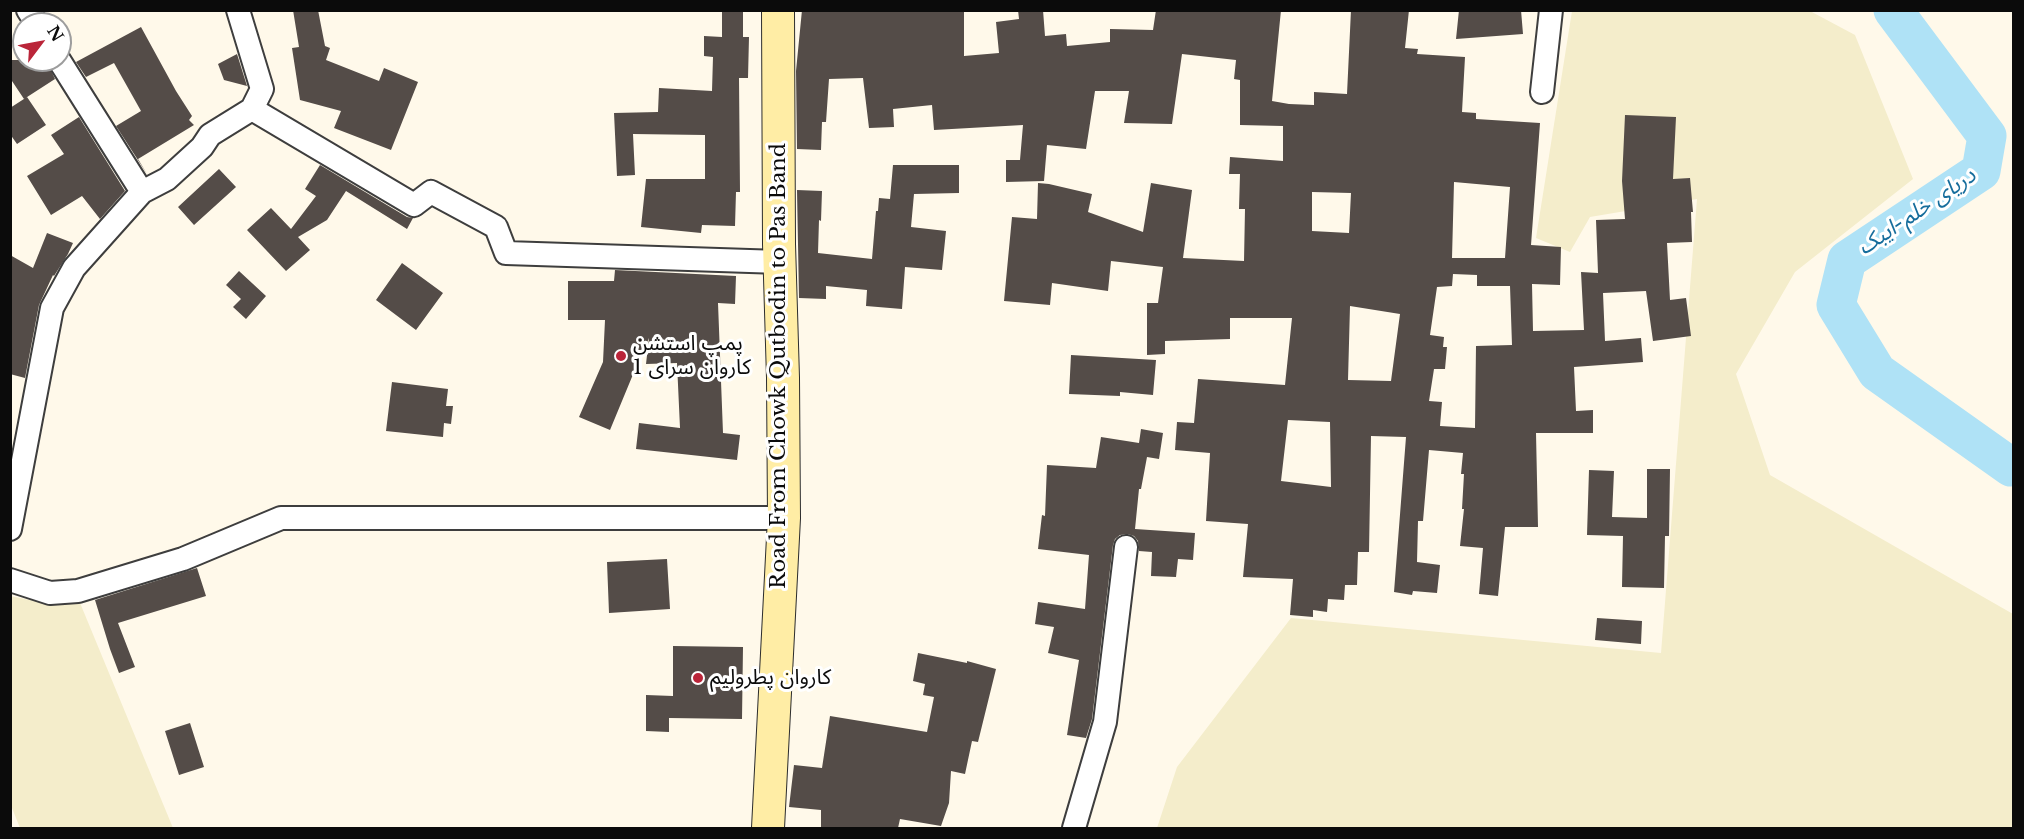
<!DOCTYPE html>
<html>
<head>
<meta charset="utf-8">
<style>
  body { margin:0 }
  #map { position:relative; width:2024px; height:839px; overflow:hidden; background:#fff9ea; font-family:"Libre Baskerville",serif }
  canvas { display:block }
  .frame { position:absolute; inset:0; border:12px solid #0b0b0b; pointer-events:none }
  .north { position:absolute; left:12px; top:12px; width:60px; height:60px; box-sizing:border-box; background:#fff; border:2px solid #9d9d9d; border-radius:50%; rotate:58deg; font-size:16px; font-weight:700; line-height:24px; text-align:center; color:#0b0b0b }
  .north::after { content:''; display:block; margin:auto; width:21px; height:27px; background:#ba2539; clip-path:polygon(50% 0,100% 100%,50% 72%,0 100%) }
</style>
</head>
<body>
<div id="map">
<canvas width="2024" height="839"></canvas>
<div class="frame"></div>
<div class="north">N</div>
</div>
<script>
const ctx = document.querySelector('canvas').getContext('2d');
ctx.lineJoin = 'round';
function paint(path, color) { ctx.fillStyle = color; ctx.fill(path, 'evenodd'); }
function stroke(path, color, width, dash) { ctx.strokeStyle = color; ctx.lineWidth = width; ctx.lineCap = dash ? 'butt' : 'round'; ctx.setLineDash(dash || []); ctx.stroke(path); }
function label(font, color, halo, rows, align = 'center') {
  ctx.font = font + ' "Libre Baskerville","Noto Sans Arabic",serif'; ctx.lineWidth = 6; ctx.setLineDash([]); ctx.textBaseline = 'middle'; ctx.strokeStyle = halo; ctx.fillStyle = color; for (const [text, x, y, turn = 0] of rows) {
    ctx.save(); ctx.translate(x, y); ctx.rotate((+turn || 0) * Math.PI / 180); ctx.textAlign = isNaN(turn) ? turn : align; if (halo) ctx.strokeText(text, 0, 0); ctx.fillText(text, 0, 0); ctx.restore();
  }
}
paint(new Path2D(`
  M 1572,11 L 1810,11 L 1855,35 L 1913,179 L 1795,272 L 1736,374 L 1770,475 L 2013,614 L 2013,828 L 1157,828 L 1177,767 L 1291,618 L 1661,653 L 1697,199 L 1590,217 L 1570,252 L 1536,238 Z
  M 10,596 L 35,601 L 78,598 L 173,828 L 20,828 L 10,803 Z`), '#f4edcb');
stroke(new Path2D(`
  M 1893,10 L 1987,136 L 1981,171 L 1847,260 L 1836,305 L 1877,372 L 2011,467 L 2014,466`), '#afe2f6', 39);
paint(new Path2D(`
  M 293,10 L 318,10 L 325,46 L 330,48 L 326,60 L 379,81 L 384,68 L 418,82 L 391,150 L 334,128 L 341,111 L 300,100 L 292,48 L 299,47 Z
  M 722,10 L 743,10 L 743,37 L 749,37 L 748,78 L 739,78 L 740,192 L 736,192 L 735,226 L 702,225 L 701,233 L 641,227 L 646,179 L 705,179 L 705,135 L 633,134 L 635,175 L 617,176 L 614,113 L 658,112 L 659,88 L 712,91 L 713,57 L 704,56 L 704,36 L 722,37 Z
  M 802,10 L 877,10 L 877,12 L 964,10 L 964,56 L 999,53 L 996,22 L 1019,19 L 1018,10 L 1043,10 L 1045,36 L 1066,34 L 1067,46 L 1110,42 L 1110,29 L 1153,30 L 1156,10 L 1281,10 L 1272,101 L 1289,104 L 1314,105 L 1314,92 L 1347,94 L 1351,10 L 1409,10 L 1405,48 L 1418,49 L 1417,54 L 1465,57 L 1462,112 L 1476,113 L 1476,119 L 1540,123 L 1531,245 L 1561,247 L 1560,285 L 1532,284 L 1533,331 L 1584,330 L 1581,272 L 1598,273 L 1596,220 L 1625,219 L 1622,181 L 1625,115 L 1676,117 L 1673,179 L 1690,178 L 1693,212 L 1691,212 L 1692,242 L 1667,243 L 1670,300 L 1686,298 L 1691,336 L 1653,341 L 1646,291 L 1603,293 L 1605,341 L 1641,338 L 1643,362 L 1574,367 L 1576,411 L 1593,410 L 1593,433 L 1536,433 L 1538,527 L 1505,527 L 1498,596 L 1479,594 L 1483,548 L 1460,546 L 1464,509 L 1462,509 L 1464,474 L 1461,474 L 1463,453 L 1429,450 L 1423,521 L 1418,521 L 1417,562 L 1440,565 L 1437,593 L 1413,591 L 1412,595 L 1394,592 L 1406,437 L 1371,436 L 1369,552 L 1358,552 L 1357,585 L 1345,585 L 1344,600 L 1328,599 L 1327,612 L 1313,610 L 1313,617 L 1290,615 L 1293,579 L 1243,577 L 1248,524 L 1206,521 L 1210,453 L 1175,450 L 1177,422 L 1194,423 L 1198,379 L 1285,385 L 1292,318 L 1230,318 L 1230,339 L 1165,341 L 1165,354 L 1147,355 L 1147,303 L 1158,303 L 1163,267 L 1111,261 L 1108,291 L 1052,283 L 1050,305 L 1004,301 L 1012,217 L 1037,219 L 1038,183 L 1049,184 L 1092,194 L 1088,212 L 1143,232 L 1151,183 L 1192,190 L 1183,258 L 1244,261 L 1245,209 L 1239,209 L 1240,174 L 1229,174 L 1230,157 L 1283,161 L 1283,126 L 1240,125 L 1240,80 L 1234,79 L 1236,60 L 1182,54 L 1172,124 L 1124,123 L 1129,91 L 1095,91 L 1086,149 L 1047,145 L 1044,181 L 1006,182 L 1006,160 L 1020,160 L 1023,125 L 934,130 L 932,105 L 893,109 L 894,127 L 869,128 L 863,78 L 829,79 L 826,122 L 822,122 L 821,150 L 797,149 L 796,71 ZM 1454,182 L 1510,187 L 1505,258 L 1452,258 ZM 1312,192 L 1351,193 L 1349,233 L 1312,231 ZM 1453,274 L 1477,275 L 1477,286 L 1510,286 L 1512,345 L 1476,346 L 1475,428 L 1440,426 L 1442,402 L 1429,401 L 1434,369 L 1445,369 L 1447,347 L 1443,347 L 1444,337 L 1430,335 L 1437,287 L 1452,286 ZM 1350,306 L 1400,314 L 1391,381 L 1348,380 ZM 1288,420 L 1330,422 L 1331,487 L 1281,481 Z
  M 1459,10 L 1521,10 L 1523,34 L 1456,39 Z
  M 141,27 L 176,91 L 192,116 L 189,120 L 194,125 L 138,159 L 147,174 L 116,126 L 141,111 L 114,63 L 86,77 L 76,62 Z
  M 237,54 L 247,86 L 224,80 L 218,64 Z
  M 10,60 L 46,60 L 55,79 L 24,99 L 10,78 Z
  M 27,97 L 46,125 L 17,144 L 10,134 L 10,108 Z
  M 79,117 L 125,191 L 100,219 L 82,196 L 51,215 L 27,176 L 64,154 L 51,135 Z
  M 320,165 L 407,217 L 413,218 L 407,229 L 346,191 L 327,220 L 298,237 L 310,250 L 286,271 L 247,230 L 271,208 L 291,229 L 316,196 L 305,189 Z
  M 893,165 L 959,165 L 959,193 L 914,194 L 911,227 L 946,231 L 942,270 L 905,267 L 902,309 L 866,306 L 867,290 L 826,286 L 826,299 L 799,298 L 797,190 L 822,191 L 821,221 L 819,220 L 818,253 L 872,259 L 876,211 L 878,211 L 879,198 L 890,199 Z
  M 219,169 L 236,187 L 194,225 L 178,207 Z
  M 47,233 L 73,243 L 68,254 L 54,276 L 53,275 L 39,305 L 25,378 L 10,374 L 10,255 L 33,268 Z
  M 402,263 L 443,293 L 416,330 L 376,300 Z
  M 615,270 L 736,276 L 735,304 L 718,303 L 723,433 L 740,435 L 737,460 L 636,449 L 639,423 L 680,428 L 677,363 L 646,364 L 649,338 L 638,364 L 635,364 L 634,372 L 610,430 L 579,417 L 603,362 L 605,320 L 568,320 L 568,281 L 614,281 Z
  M 239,271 L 266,296 L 246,319 L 233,307 L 241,299 L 226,285 Z
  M 1071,355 L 1156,360 L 1153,395 L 1120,392 L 1120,396 L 1069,394 Z
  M 392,382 L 448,389 L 446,406 L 453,406 L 451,424 L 444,423 L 443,437 L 386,431 Z
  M 1141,429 L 1163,433 L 1159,459 L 1147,457 L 1141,489 L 1139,489 L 1135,529 L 1195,533 L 1193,560 L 1178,559 L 1176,577 L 1151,576 L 1152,552 L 1139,551 L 1138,541 L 1134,536 L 1128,534 L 1120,535 L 1115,539 L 1113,545 L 1092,719 L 1086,738 L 1067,735 L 1079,660 L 1048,653 L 1054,627 L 1035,624 L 1038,602 L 1085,609 L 1089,555 L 1038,549 L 1042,515 L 1045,516 L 1047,465 L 1096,468 L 1101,437 L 1139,443 Z
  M 1647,469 L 1670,469 L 1669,536 L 1665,536 L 1664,588 L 1622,587 L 1623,536 L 1587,535 L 1589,470 L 1614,471 L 1612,517 L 1647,518 Z
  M 667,559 L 670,609 L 609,613 L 607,562 Z
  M 197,568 L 206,596 L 118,623 L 135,667 L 119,673 L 110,649 L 95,600 Z
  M 1597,618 L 1642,621 L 1641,644 L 1595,640 Z
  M 673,646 L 743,647 L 742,719 L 669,718 L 669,732 L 646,731 L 646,695 L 673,696 Z
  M 918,653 L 967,663 L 967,661 L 996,669 L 978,742 L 972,741 L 965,774 L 951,771 L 949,803 L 941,826 L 900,819 L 898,828 L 821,828 L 821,810 L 789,807 L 794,765 L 822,768 L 830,716 L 927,732 L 934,697 L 923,695 L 925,684 L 913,681 Z
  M 190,723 L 204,767 L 179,775 L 165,731 Z`), '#544c48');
const minor = new Path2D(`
  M 28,10 L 37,24
  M 59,60 L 142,192
  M 1542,92 L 1551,10
  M 252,109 L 414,205 L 431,192 L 496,227 L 506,253 L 780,262
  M 10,529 L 52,308 L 74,268 L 142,192 L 167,179 L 202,147 L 210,135 L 252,109 L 262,89 L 238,10
  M 10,580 L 50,593 L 78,591 L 183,559 L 281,518 L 784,518
  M 1074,828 L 1105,722 L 1126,547`);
const secondary = new Path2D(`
  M 768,828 L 784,518 L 783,378 L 779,244 L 778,10`);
stroke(minor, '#3e3e3e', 26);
stroke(secondary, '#2d2d2d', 34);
stroke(minor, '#fff', 22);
stroke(secondary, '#ffeda5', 32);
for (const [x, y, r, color] of [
  [621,356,6,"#ba2539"],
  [698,678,6,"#ba2539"]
]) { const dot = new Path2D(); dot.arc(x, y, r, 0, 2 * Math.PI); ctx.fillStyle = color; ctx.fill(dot); stroke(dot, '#fff', 2); }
label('21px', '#0b0b0b', '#fff', [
  ["پمپ استشن",633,344],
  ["کاروان سرای 1",633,368],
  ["کاروان پطرولیم",710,678]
], 'left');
label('21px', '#0b0b0b', '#fff', [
  ["Road From Chowk Qutbodin to Pas Band",779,366,-90]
]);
label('italic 22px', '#166d9c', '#fff', [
  ["دریای خلم-ایبک",1917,212,-34]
]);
</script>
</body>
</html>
